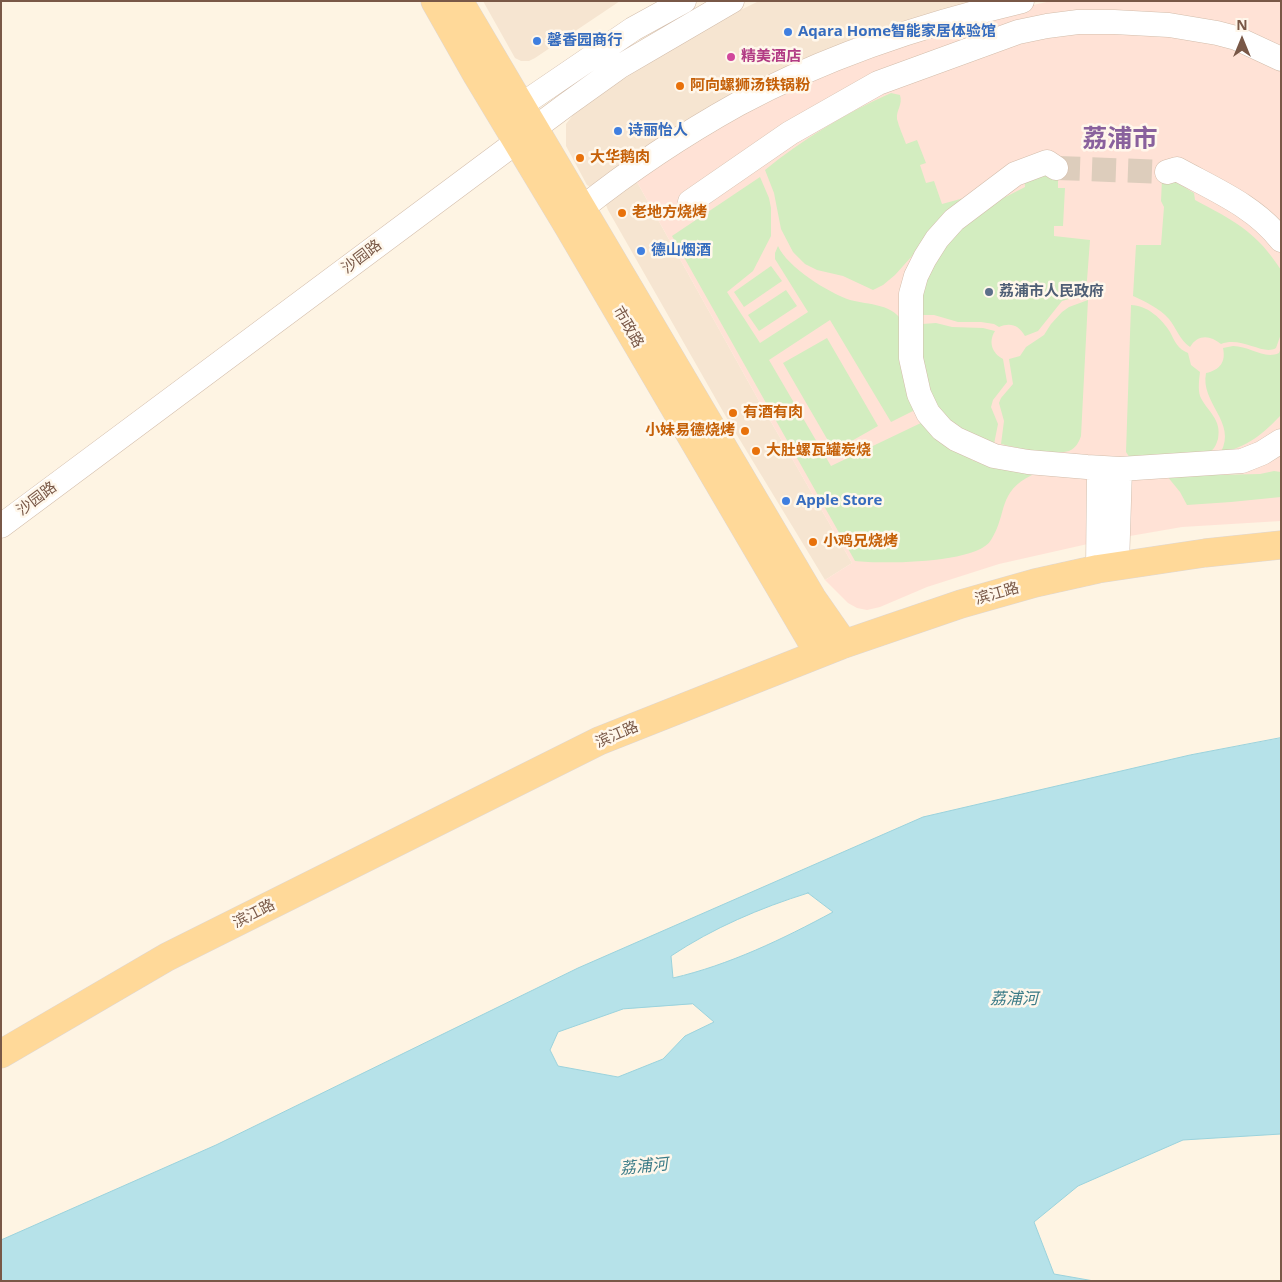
<!DOCTYPE html>
<html>
<head>
<meta charset="utf-8">
<style>
  body { margin:0 }
  #map { position:relative; width:1282px; height:1282px; overflow:hidden; background:#fef4e3; font-family:"Open Sans",sans-serif }
  canvas { display:block }
  .frame { position:absolute; inset:0; border:2px solid #795847; pointer-events:none }
  .north { position:absolute; left:1217px; top:15px; width:50px; height:50px; -webkit-text-stroke:4px #fff7eb; paint-order:stroke; rotate:0deg; font-size:14px; font-weight:700; line-height:20px; text-align:center; color:#795847 }
  .north::after { content:''; display:block; margin:auto; width:18px; height:22px; background:#795847; clip-path:polygon(50% 0,100% 100%,50% 72%,0 100%) }
</style>
</head>
<body>
<div id="map">
<canvas width="1282" height="1282"></canvas>
<div class="frame"></div>
<div class="north">N</div>
</div>
<script>
const ctx = document.querySelector('canvas').getContext('2d');
ctx.lineJoin = 'round';
function paint(path, color) { ctx.fillStyle = color; ctx.fill(path, 'evenodd'); }
function stroke(path, color, width, dash) { ctx.strokeStyle = color; ctx.lineWidth = width; ctx.lineCap = dash ? 'butt' : 'round'; ctx.setLineDash(dash || []); ctx.stroke(path); }
function label(font, color, halo, rows, align = 'center') {
  ctx.font = font + ' "Open Sans","Noto Sans SC",sans-serif'; ctx.lineWidth = 5; ctx.setLineDash([]); ctx.textBaseline = 'middle'; ctx.strokeStyle = halo; ctx.fillStyle = color; for (const [text, x, y, turn = 0] of rows) {
    ctx.save(); ctx.translate(x, y); ctx.rotate((+turn || 0) * Math.PI / 180); ctx.textAlign = isNaN(turn) ? turn : align; if (halo) ctx.strokeText(text, 0, 0); ctx.fillText(text, 0, 0); ctx.restore();
  }
}
paint(new Path2D(`
  M 483,1 L 620,1 L 535,58 L 529,61 L 521,61 L 515,58 Z
  M 759,1 L 1003,1 L 591,187 L 587,185 L 566,146 L 566,124 L 573,115 L 619,82 L 690,38 L 718,21 Z
  M 637,182 L 759,401 L 852,563 L 825,580 L 729,422 L 608,210 L 606,205 L 608,200 Z`), '#f6e5d1');
paint(new Path2D(`
  M 1051,1 L 1281,1 L 1281,521 L 1182,527 L 1101,541 L 999,564 L 927,587 L 880,607 L 867,610 L 857,608 L 848,603 L 825,580 L 852,563 L 759,401 L 637,182 L 652,169 L 739,111 L 796,82 L 1011,10 Z`), '#ffe2d6');
paint(new Path2D(`
  M 891,93 L 900,95 C 903,105 896,110 897,119 C 899,127 903,136 906,144 L 917,140 L 926,163 L 920,165 L 926,183 L 934,181 L 942,204 L 964,198 L 895,275 L 883,285 L 873,290 L 843,276 L 817,270 L 805,264 L 793,252 L 781,229 L 774,193 L 765,170 C 803,139 846,113 891,93 Z
  M 1041,167 L 1058,176 L 1058,188 L 1065,188 L 1063,226 L 1054,226 L 1054,236 L 1090,240 L 1086,294 L 1062,301 L 1038,331 L 1025,336 C 1019,325 1010,322 999,327 L 994,324 L 981,322 L 958,322 L 934,315 L 923,315 L 923,291 L 927,278 L 944,243 L 982,209 L 1025,187 L 1024,174 Z
  M 760,177 L 769,198 L 771,208 L 771,236 L 753,271 L 727,292 L 760,343 L 808,312 L 775,259 L 775,253 L 778,246 C 787,267 829,293 850,300 C 868,305 895,303 904,325 C 907,331 907,340 908,348 C 911,368 915,388 919,408 L 891,422 L 830,320 L 769,360 L 831,466 L 925,421 L 972,460 L 993,468 L 1029,470 L 1032,475 C 997,492 1008,513 991,540 C 977,564 881,564 855,561 L 672,236 Z
  M 1167,177 L 1194,193 L 1195,200 C 1233,220 1257,232 1281,270 L 1281,334 L 1276,348 C 1263,356 1242,336 1221,344 C 1210,335 1198,334 1190,347 C 1179,339 1177,329 1169,319 C 1159,308 1146,302 1133,296 L 1136,245 L 1161,245 L 1164,207 L 1161,201 L 1162,179 Z
  M 771,266 L 782,281 L 744,307 L 734,292 Z
  M 786,290 L 797,306 L 759,331 L 748,315 Z
  M 1088,300 L 1081,436 C 1079,442 1076,448 1069,451 C 1055,455 1015,448 1001,444 L 1004,421 L 999,403 L 1001,398 L 1013,384 L 1009,359 L 1020,356 L 1026,347 L 1044,335 L 1051,324 L 1062,312 L 1069,307 Z
  M 1131,305 C 1147,305 1162,319 1170,332 C 1175,342 1178,349 1188,353 L 1191,365 L 1200,372 C 1199,380 1198,389 1200,396 C 1207,412 1222,418 1218,439 C 1216,445 1215,448 1210,452 L 1130,458 L 1126,452 Z
  M 936,323 L 952,327 L 983,328 L 995,331 C 988,342 992,353 1003,359 L 1007,382 L 993,400 L 991,407 L 998,424 L 994,444 C 963,435 929,411 922,378 C 919,366 922,338 922,324 Z
  M 827,338 L 878,426 L 834,451 L 783,363 Z
  M 1233,346 C 1250,346 1264,360 1279,353 L 1281,348 L 1281,415 C 1264,433 1247,448 1221,452 C 1237,422 1200,403 1206,373 C 1220,370 1226,362 1223,348 Z
  M 1274,471 L 1281,472 L 1281,497 L 1231,502 L 1187,505 L 1180,492 L 1167,476 L 1260,474 Z`), '#d3edc0');
const water = new Path2D(`
  M 1281,738 L 1281,1134 L 1183,1140 L 1078,1186 L 1034,1222 L 1054,1274 L 1094,1281 L 1,1281 L 1,1240 L 216,1145 L 578,968 L 923,817 L 1190,755 ZM 808,893 L 833,912 C 783,939 729,965 673,978 L 671,956 C 713,928 760,908 808,893 ZM 693,1004 L 714,1022 L 685,1036 L 663,1059 L 618,1077 L 558,1066 L 550,1050 L 558,1032 L 623,1009 Z`);
paint(water, '#b6e2e9');
stroke(water, '#9bd2dc', 1);
stroke(new Path2D(`
  M 1056,168 L 1167,172`), '#ddcdbc', 24, [24, 12]);
const minor = new Path2D(`
  M 507,116 L 520,106 L 633,29 L 684,1
  M 1056,168 L 1047,162 L 1015,174 L 954,220 L 937,239 L 925,258 L 916,276 L 911,294 L 911,358 L 919,394 L 928,413 L 942,429 L 956,439 L 994,456 L 1028,462 L 1087,467 L 1120,469 L 1242,461 L 1262,453 L 1281,441
  M 1167,172 L 1177,169 C 1213,189 1255,206 1281,240
  M 690,202 L 790,133 L 878,83 L 1018,32 L 1047,26 L 1078,22 L 1114,22 L 1169,25 L 1217,33 L 1236,38 L 1281,59
  M 581,209 C 630,170 684,134 738,104 C 827,56 924,24 1022,1
  M 1,526 L 566,105 L 619,67 L 732,1
  M 1117,566 L 1120,469
  M 1098,569 L 1099,468`);
const major = new Path2D(`
  M 435,1 L 477,75 L 568,226 L 819,654
  M 459,1 L 812,598 L 844,644
  M 1,1054 L 167,957 L 599,741 L 844,644 L 961,604 L 1035,583 L 1098,569 L 1205,553 L 1281,545`);
stroke(minor, '#d3bdab', 25);
stroke(major, '#dfd7d3', 29);
stroke(minor, '#fff', 24);
stroke(major, '#ffd999', 28);
for (const [x, y, r, color] of [
  [788,32,5,"#3f7fe0"],
  [537,41,5,"#3f7fe0"],
  [731,57,5,"#d1479c"],
  [680,86,5,"#e8710a"],
  [618,131,5,"#3f7fe0"],
  [580,158,5,"#e8710a"],
  [622,213,5,"#e8710a"],
  [641,251,5,"#3f7fe0"],
  [989,292,5,"#5c6f8a"],
  [733,413,5,"#e8710a"],
  [745,431,5,"#e8710a"],
  [756,451,5,"#e8710a"],
  [786,501,5,"#3f7fe0"],
  [813,542,5,"#e8710a"]
]) { const dot = new Path2D(); dot.arc(x, y, r, 0, 2 * Math.PI); ctx.fillStyle = color; ctx.fill(dot); stroke(dot, '#fff7eb', 2); }
label('bold 15px', '#366cbe', '#fff7eb', [
  ["Aqara Home智能家居体验馆",798,32],
  ["馨香园商行",547,41],
  ["诗丽怡人",628,131],
  ["德山烟酒",651,251],
  ["Apple Store",796,501]
], 'left');
label('bold 15px', '#b23c85', '#fff7eb', [
  ["精美酒店",741,57]
], 'left');
label('bold 15px', '#c56008', '#fff7eb', [
  ["阿向螺狮汤铁锅粉",690,86],
  ["大华鹅肉",590,158],
  ["老地方烧烤",632,213],
  ["有酒有肉",743,413],
  ["小妹易德烧烤",735,431,"right"],
  ["大肚螺瓦罐炭烧",766,451],
  ["小鸡兄烧烤",823,542]
], 'left');
label('15px', '#795847', '#fff7eb', [
  ["沙园路",362,257,-37],
  ["市政路",628,327,60],
  ["沙园路",37,499,-37],
  ["滨江路",997,594,-16],
  ["滨江路",617,735,-23],
  ["滨江路",254,914,-27]
]);
label('bold 15px', '#4e5e75', '#fff7eb', [
  ["荔浦市人民政府",999,292]
], 'left');
label('italic 16px', '#3b7b87', '#fff7eb', [
  ["荔浦河",1014,999],
  ["荔浦河",644,1167,-6]
]);
label('bold 25px', '#89619d', '#fff7eb', [
  ["荔浦市",1120,140]
]);
</script>
</body>
</html>
